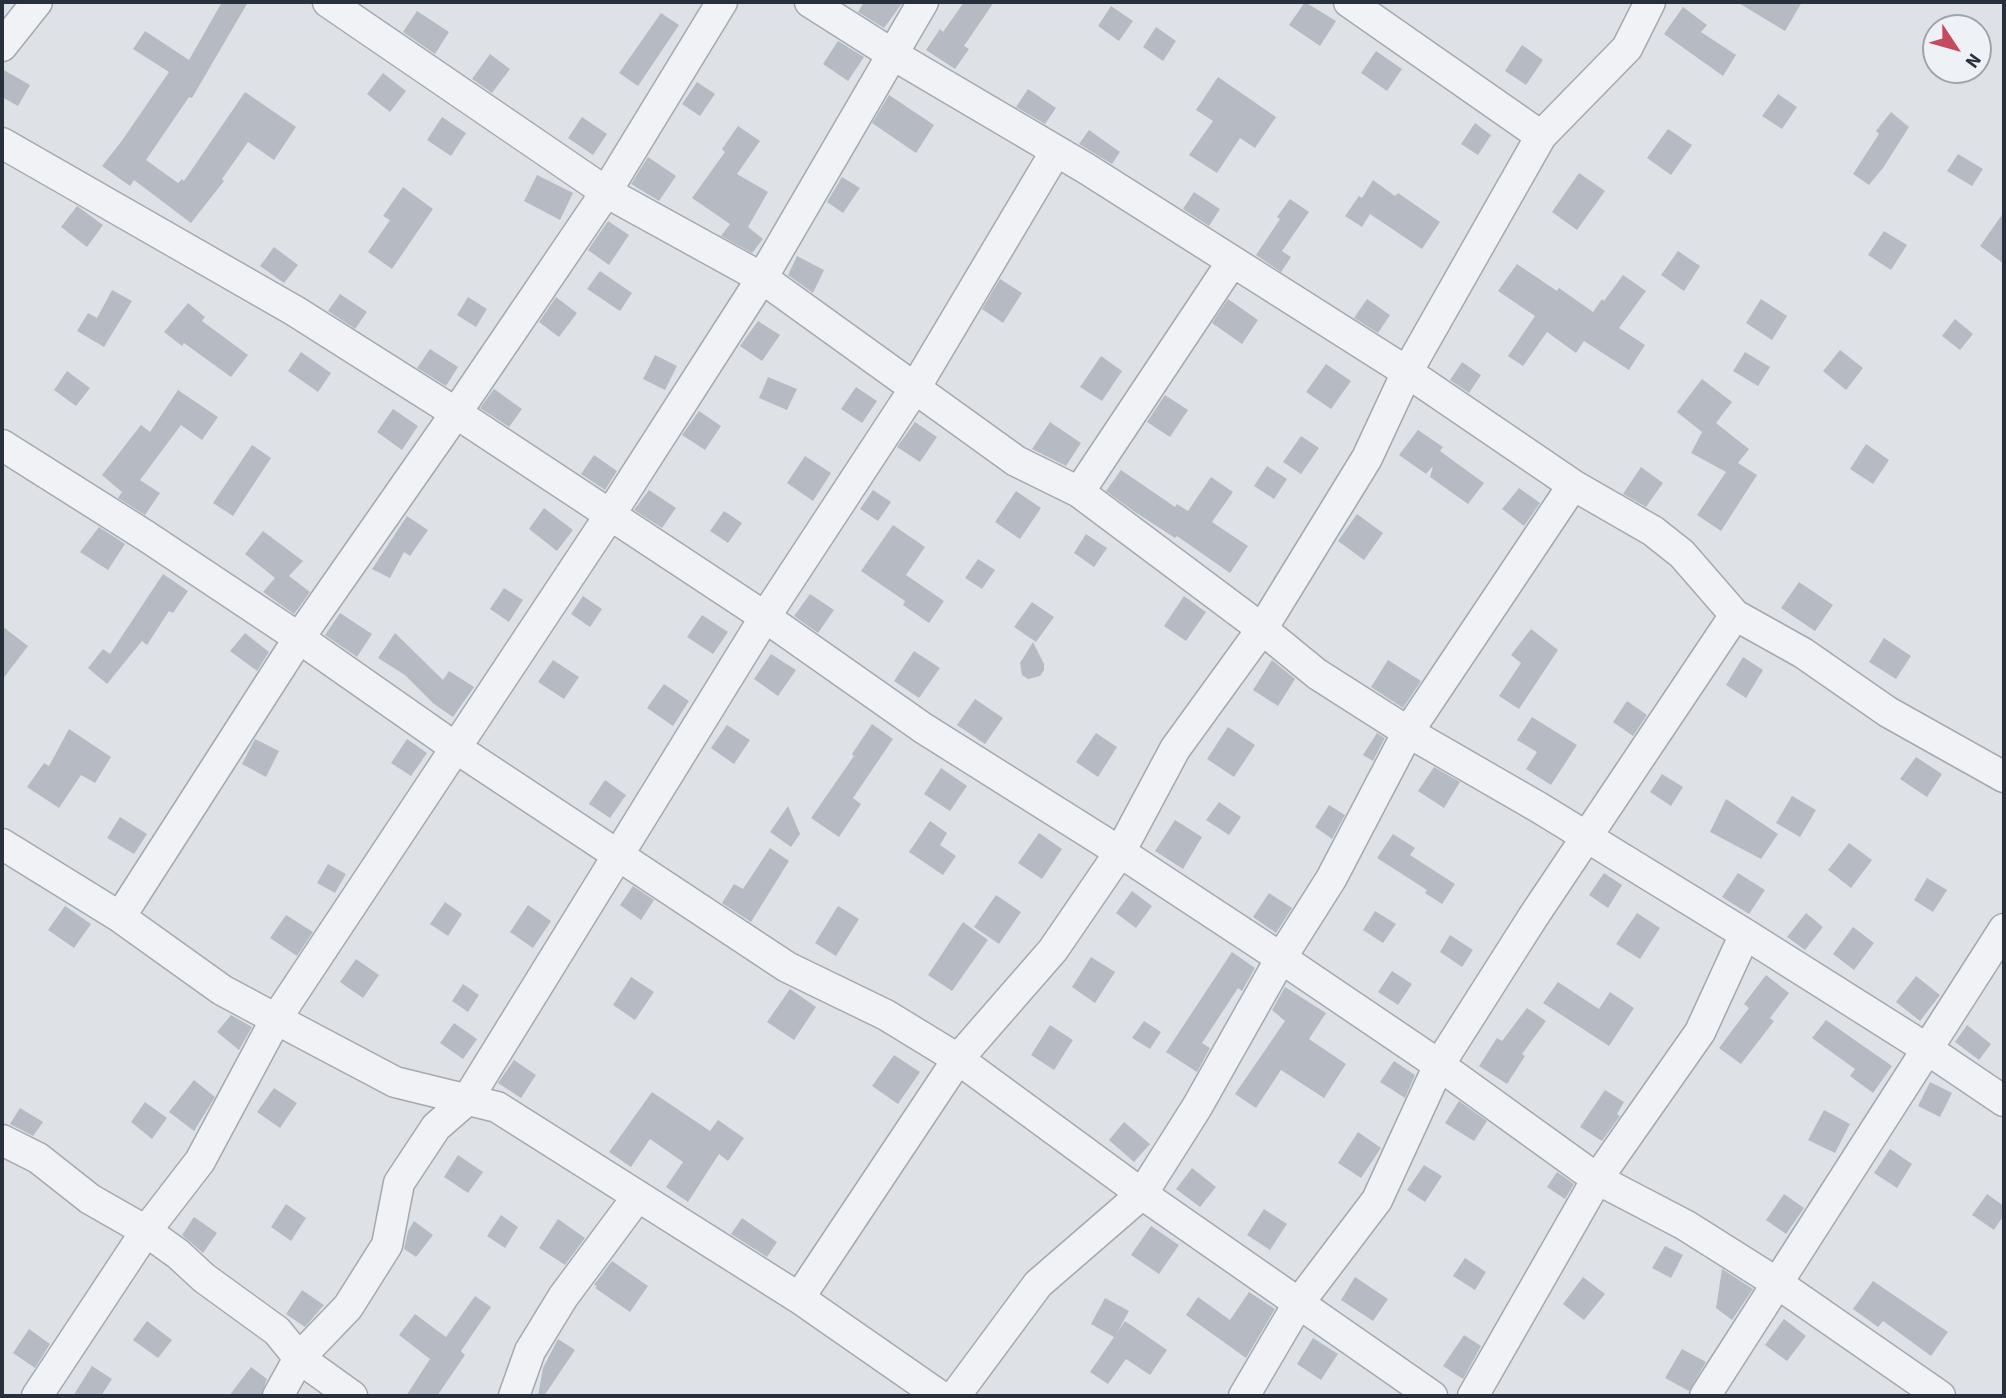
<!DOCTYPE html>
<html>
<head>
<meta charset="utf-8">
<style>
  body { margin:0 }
  #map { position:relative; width:2006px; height:1398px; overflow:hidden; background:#dee2e7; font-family:"Source Sans 3",sans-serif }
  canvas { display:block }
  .frame { position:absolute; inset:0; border:4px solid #28303d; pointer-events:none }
  .north { position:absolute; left:1922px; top:14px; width:70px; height:70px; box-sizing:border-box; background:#eef1f5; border:2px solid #9fa4ab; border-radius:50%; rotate:126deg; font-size:19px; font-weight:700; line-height:28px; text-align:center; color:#28303d }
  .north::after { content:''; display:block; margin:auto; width:24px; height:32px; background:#c54a5e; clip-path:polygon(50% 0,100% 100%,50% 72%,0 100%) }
</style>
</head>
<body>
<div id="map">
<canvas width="2006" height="1398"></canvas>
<div class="frame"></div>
<div class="north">N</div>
</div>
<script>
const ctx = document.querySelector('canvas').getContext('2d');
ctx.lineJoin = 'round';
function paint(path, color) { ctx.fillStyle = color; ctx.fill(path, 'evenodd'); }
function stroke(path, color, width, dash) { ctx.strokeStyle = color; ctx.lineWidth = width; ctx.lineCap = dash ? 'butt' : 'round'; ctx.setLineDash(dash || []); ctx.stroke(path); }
paint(new Path2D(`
  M 222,2 L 248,2 L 192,98 L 189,97 L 146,160 L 178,183 L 182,179 L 184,181 L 245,92 L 296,127 L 274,160 L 248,142 L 222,179 L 224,181 L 191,223 L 134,180 L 130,186 L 102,166 L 121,142 L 169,72 L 133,49 L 145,31 L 189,60 Z
  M 864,2 L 903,2 L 884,28 L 858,12 Z
  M 964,2 L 994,2 L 964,46 L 969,49 L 955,69 L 926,50 L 940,29 L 943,32 Z
  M 1305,2 L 1336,21 L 1320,46 L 1289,25 Z
  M 1737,2 L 1802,2 L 1785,31 Z
  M 1111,6 L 1133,21 L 1119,41 L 1098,26 Z
  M 1683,7 L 1707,25 L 1701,32 L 1736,55 L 1723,76 L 1664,34 Z
  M 417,11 L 449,32 L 435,54 L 403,32 Z
  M 661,13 L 679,25 L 638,86 L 619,73 Z
  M 1156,27 L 1176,41 L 1163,61 L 1143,47 Z
  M 838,41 L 864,57 L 848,81 L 823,64 Z
  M 1522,45 L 1543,60 L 1526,85 L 1505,71 Z
  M 1376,51 L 1402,69 L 1387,91 L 1361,73 Z
  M 490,54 L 510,69 L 492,93 L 472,79 Z
  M 2,69 L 30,85 L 18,106 L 2,97 Z
  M 383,73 L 406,91 L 390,112 L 367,94 Z
  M 1218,77 L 1276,117 L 1255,148 L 1240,138 L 1217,173 L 1189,155 L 1213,121 L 1196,110 Z
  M 697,82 L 715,94 L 700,116 L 682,104 Z
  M 1028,89 L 1056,108 L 1045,124 L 1016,107 Z
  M 1778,94 L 1797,107 L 1782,129 L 1762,116 Z
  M 889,95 L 934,125 L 916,153 L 872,123 Z
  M 1891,112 L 1909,127 L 1883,168 L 1869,185 L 1853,174 L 1879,134 L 1876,131 Z
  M 442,117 L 466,133 L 451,156 L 427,140 Z
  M 582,117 L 607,134 L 593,155 L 568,138 Z
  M 1475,123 L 1491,135 L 1478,155 L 1461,144 Z
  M 738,126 L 760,141 L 737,174 L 768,192 L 748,227 L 763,239 L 752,253 L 721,236 L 730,224 L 692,198 L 725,152 L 722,149 Z
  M 1668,129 L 1692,145 L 1671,175 L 1647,158 Z
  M 1089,130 L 1120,152 L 1112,164 L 1079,144 Z
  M 1958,154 L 1983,169 L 1972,186 L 1947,171 Z
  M 648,157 L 676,176 L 659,201 L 631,184 Z
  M 1579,173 L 1605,191 L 1577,230 L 1552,212 Z
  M 537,175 L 573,193 L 560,220 L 524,201 Z
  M 842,177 L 860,188 L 843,213 L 827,202 Z
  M 1373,180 L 1395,196 L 1398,193 L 1440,222 L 1422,249 L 1370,214 L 1362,227 L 1345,216 L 1359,196 L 1362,198 Z
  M 403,187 L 433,209 L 392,269 L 368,252 L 390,220 L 383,216 Z
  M 1194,192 L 1220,209 L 1209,226 L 1183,209 Z
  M 1290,199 L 1309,212 L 1282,251 L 1291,257 L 1281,272 L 1256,255 L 1280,219 L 1277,217 Z
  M 77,206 L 103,225 L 87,247 L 61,227 Z
  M 2004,212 L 2004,264 L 1980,246 Z
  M 608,221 L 629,235 L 609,265 L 588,250 Z
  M 1884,231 L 1907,245 L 1891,270 L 1868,255 Z
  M 274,247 L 298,265 L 284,283 L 260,266 Z
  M 1678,251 L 1700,266 L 1684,291 L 1661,275 Z
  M 797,256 L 824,270 L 813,293 L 788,275 Z
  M 1517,264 L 1557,291 L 1559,288 L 1593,312 L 1602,299 L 1604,301 L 1623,275 L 1646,291 L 1619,328 L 1645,345 L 1629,370 L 1584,341 L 1576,353 L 1547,332 L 1523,366 L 1508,356 L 1535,316 L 1498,291 Z
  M 600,271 L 632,293 L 620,311 L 587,289 Z
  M 1000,279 L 1022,293 L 1003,323 L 982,309 Z
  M 112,290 L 132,301 L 104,347 L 77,331 L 88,313 L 97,318 Z
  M 340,294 L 367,312 L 355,329 L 328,311 Z
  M 468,297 L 487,309 L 476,327 L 457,315 Z
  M 556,297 L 577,313 L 559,337 L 539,322 Z
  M 1228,299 L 1258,320 L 1242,344 L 1212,323 Z
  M 1367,299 L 1390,315 L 1378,333 L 1354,318 Z
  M 1761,299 L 1787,316 L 1772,340 L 1746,323 Z
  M 188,303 L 205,317 L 202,321 L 248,355 L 231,377 L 184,343 L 182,346 L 164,332 Z
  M 1955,319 L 1973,334 L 1960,350 L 1942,336 Z
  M 758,321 L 780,335 L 762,361 L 740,346 Z
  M 430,349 L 458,367 L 446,386 L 417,368 Z
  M 1840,350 L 1863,368 L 1846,390 L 1823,371 Z
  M 301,352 L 331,373 L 318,392 L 288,371 Z
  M 1745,352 L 1770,367 L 1758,386 L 1733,371 Z
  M 655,355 L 677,366 L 665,390 L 643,379 Z
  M 1101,356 L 1122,371 L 1102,401 L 1080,387 Z
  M 1462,362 L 1481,375 L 1469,393 L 1450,380 Z
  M 1326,364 L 1351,381 L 1331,409 L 1306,392 Z
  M 67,371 L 90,388 L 76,406 L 54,390 Z
  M 768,377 L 797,389 L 787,410 L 759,398 Z
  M 1702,379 L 1732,402 L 1716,423 L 1749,449 L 1738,463 L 1757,475 L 1721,531 L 1697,515 L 1726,472 L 1691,453 L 1702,432 L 1677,412 Z
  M 856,387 L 877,401 L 862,423 L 841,409 Z
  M 494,389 L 522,409 L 509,427 L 480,408 Z
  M 178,390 L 218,417 L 202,440 L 181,425 L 140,480 L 160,493 L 145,515 L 118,498 L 122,492 L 102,475 L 141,425 L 150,432 Z
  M 1165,395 L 1188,410 L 1170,437 L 1147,422 Z
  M 393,409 L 418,426 L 402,450 L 377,432 Z
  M 699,411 L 721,426 L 705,450 L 682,435 Z
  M 915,422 L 937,437 L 920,462 L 897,447 Z
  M 1050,422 L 1081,443 L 1066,466 L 1032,449 Z
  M 1418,430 L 1443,447 L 1440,451 L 1484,483 L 1468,504 L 1430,477 L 1433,466 L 1426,474 L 1399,455 Z
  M 1301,436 L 1319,448 L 1301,474 L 1283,462 Z
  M 1866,444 L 1889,460 L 1873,484 L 1850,469 Z
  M 252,445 L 271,458 L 233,516 L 213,503 Z
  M 594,455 L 617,471 L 605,490 L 581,474 Z
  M 805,456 L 831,473 L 813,501 L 787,483 Z
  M 1267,466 L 1287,479 L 1274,499 L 1254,486 Z
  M 1641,467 L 1663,483 L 1646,507 L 1623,494 Z
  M 1121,470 L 1175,507 L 1177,504 L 1188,511 L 1211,477 L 1233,492 L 1212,522 L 1248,546 L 1230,573 L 1177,536 L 1175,538 L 1135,512 L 1106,491 Z
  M 1519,488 L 1540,503 L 1524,526 L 1502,509 Z
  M 649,490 L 676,508 L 662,528 L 634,510 Z
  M 873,490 L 891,502 L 878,521 L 860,509 Z
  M 1016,491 L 1041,508 L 1020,539 L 995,522 Z
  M 544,508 L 573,530 L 557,551 L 529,529 Z
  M 724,511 L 742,523 L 728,543 L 710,531 Z
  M 1357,514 L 1383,533 L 1364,560 L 1338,541 Z
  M 407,516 L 428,530 L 410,556 L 404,552 L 390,578 L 372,569 Z
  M 893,525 L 925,547 L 906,575 L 944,601 L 929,623 L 903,605 L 905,601 L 861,571 Z
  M 99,527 L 125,544 L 108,570 L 80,552 Z
  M 263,531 L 303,561 L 289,576 L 310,592 L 294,614 L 263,592 L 275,578 L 245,554 Z
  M 1086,534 L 1107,548 L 1094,567 L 1074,553 Z
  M 978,559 L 995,570 L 982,589 L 965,578 Z
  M 163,574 L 188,591 L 173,613 L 169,611 L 147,645 L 142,641 L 107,684 L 88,668 L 103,649 L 110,654 Z
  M 1799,582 L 1833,605 L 1815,631 L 1781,608 Z
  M 504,588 L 523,600 L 509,622 L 490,609 Z
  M 810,594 L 834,610 L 818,633 L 794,616 Z
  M 583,596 L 602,609 L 590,627 L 571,614 Z
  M 1184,596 L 1206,612 L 1186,641 L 1164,626 Z
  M 1032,602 L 1054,617 L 1036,642 L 1014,627 Z
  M 340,613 L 372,634 L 357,657 L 325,635 Z
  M 702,615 L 728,632 L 713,654 L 687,637 Z
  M 2,626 L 28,646 L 2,680 Z
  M 1531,629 L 1558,650 L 1519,709 L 1499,696 L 1521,663 L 1511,655 Z
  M 245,633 L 269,652 L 257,671 L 230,651 Z
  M 395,633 L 443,680 L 449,671 L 474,687 L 453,717 L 434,704 L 405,675 L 378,658 Z
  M 1884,638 L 1911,656 L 1896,679 L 1869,662 Z
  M 1033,642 L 1044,664 L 1044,670 L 1040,676 L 1028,679 L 1022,675 L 1020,663 Z
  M 914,651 L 940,668 L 919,698 L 894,681 Z
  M 771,654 L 796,670 L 778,696 L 754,679 Z
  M 1743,657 L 1763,670 L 1746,698 L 1726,685 Z
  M 553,660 L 579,677 L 564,699 L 538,682 Z
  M 1272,660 L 1295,679 L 1278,706 L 1253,690 Z
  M 1388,660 L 1421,681 L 1403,708 L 1371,687 Z
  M 664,684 L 689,701 L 673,726 L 647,708 Z
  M 975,699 L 1003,718 L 985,744 L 957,725 Z
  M 1627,701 L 1647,715 L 1633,736 L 1613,722 Z
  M 1532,717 L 1577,745 L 1551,785 L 1526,769 L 1537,752 L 1517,740 Z
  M 872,724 L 893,739 L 853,798 L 861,804 L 839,837 L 811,818 L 854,756 L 852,754 Z
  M 727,725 L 750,740 L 734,764 L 711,748 Z
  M 1228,727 L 1255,745 L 1234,777 L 1207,759 Z
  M 69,729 L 111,757 L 95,783 L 81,775 L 59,808 L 27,787 L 44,763 L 49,766 Z
  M 1096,733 L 1117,747 L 1098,777 L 1076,762 Z
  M 1377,733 L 1385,738 L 1373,761 L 1363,755 Z
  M 255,739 L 279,751 L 266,777 L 242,764 Z
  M 407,739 L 427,753 L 411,776 L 391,763 Z
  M 1916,757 L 1942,774 L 1927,797 L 1900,779 Z
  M 1434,767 L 1460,782 L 1444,808 L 1418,791 Z
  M 941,768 L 967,786 L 950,811 L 924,794 Z
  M 1662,774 L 1683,787 L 1671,806 L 1650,792 Z
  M 605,780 L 626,795 L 610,818 L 589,804 Z
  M 1792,796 L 1816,810 L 1800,837 L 1776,823 Z
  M 1726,799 L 1778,834 L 1761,859 L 1710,832 Z
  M 1219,802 L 1241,817 L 1229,835 L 1206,820 Z
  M 1329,805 L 1345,815 L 1332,839 L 1315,827 Z
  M 788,806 L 800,834 L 791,847 L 770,832 Z
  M 120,817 L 147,834 L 134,854 L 107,838 Z
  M 1175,820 L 1202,837 L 1183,869 L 1155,851 Z
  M 930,821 L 947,833 L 940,845 L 956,856 L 943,875 L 909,852 Z
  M 1039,833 L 1062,849 L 1042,879 L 1018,863 Z
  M 1393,834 L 1415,848 L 1410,855 L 1455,884 L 1442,904 L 1425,893 L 1427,890 L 1377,858 Z
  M 1849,843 L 1872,860 L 1851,888 L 1828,870 Z
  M 770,848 L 789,861 L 751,922 L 722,903 L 734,884 L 743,889 Z
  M 328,864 L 346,874 L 335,893 L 317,883 Z
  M 1604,873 L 1622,885 L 1608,908 L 1589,895 Z
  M 1738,873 L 1765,890 L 1749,914 L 1722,897 Z
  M 1927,878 L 1947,890 L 1933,912 L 1914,900 Z
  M 633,886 L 654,900 L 641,920 L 620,905 Z
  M 1132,891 L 1152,906 L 1136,928 L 1116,913 Z
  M 1269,893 L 1292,908 L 1276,933 L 1253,917 Z
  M 996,895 L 1021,912 L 999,944 L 974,927 Z
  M 445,902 L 462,914 L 448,936 L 430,924 Z
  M 528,905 L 551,921 L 533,948 L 510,932 Z
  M 65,906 L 91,924 L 74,948 L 48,930 Z
  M 838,906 L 859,919 L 836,956 L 815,943 Z
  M 1375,911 L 1396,924 L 1383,943 L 1363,930 Z
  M 1637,913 L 1660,928 L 1640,959 L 1616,944 Z
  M 1806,913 L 1823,927 L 1805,950 L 1787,937 Z
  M 286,915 L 313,932 L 297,956 L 270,938 Z
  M 963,922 L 988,940 L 952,991 L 928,975 Z
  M 1853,927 L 1874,943 L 1854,970 L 1833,954 Z
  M 1450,935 L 1473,950 L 1462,967 L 1440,952 Z
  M 1232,952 L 1255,968 L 1242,991 L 1238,988 L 1202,1043 L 1210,1048 L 1197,1072 L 1166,1052 Z
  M 1091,957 L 1115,972 L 1095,1003 L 1072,987 Z
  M 356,959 L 379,975 L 363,998 L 340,982 Z
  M 1392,971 L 1412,984 L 1398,1005 L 1378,992 Z
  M 1766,975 L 1789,993 L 1770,1018 L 1774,1021 L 1741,1064 L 1719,1048 L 1749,1008 L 1744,1004 Z
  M 1916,976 L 1940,995 L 1920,1021 L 1896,1002 Z
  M 631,977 L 654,992 L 635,1020 L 613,1005 Z
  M 1558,982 L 1599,1009 L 1610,992 L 1634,1008 L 1609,1046 L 1543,1003 Z
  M 463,984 L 479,995 L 468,1012 L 452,1001 Z
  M 1285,987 L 1326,1013 L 1309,1039 L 1346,1064 L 1324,1098 L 1281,1070 L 1256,1108 L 1235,1094 L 1285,1021 L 1272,1010 Z
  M 790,989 L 816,1007 L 794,1040 L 767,1022 Z
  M 1527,1008 L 1546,1021 L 1522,1054 L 1525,1056 L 1507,1084 L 1479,1066 L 1497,1038 L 1502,1041 Z
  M 231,1015 L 252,1027 L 239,1050 L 217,1032 Z
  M 1826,1020 L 1892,1066 L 1873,1093 L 1850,1076 L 1855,1069 L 1812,1038 Z
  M 1144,1021 L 1161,1032 L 1150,1049 L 1132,1038 Z
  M 454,1023 L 477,1039 L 463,1059 L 440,1043 Z
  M 1050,1025 L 1073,1040 L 1054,1070 L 1031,1055 Z
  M 1967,1025 L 1991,1044 L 1979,1060 L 1955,1042 Z
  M 894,1055 L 920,1072 L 898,1104 L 872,1086 Z
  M 514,1060 L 536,1075 L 521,1098 L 498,1083 Z
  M 1394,1061 L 1415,1075 L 1405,1098 L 1380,1082 Z
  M 194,1080 L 215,1097 L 194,1131 L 169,1112 Z
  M 1930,1082 L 1952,1093 L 1940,1117 L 1918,1106 Z
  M 274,1088 L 297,1103 L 280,1128 L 257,1112 Z
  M 1605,1090 L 1624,1102 L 1617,1114 L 1620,1116 L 1602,1141 L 1580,1127 Z
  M 652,1092 L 710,1131 L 718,1120 L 744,1138 L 728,1161 L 719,1154 L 688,1202 L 666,1187 L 683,1162 L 650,1139 L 631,1167 L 609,1152 Z
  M 1459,1101 L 1487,1121 L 1474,1141 L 1445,1123 Z
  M 145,1102 L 167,1118 L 152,1139 L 131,1122 Z
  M 20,1108 L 43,1122 L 33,1136 L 10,1124 Z
  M 1824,1110 L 1850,1124 L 1835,1153 L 1808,1140 Z
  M 1124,1122 L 1150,1144 L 1134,1162 L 1109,1140 Z
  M 1358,1132 L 1381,1148 L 1361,1178 L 1338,1163 Z
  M 1890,1149 L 1912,1164 L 1897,1188 L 1874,1173 Z
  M 458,1155 L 483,1172 L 468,1193 L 444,1177 Z
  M 1424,1165 L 1442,1176 L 1425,1202 L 1407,1190 Z
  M 1192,1168 L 1216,1187 L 1200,1207 L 1176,1189 Z
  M 1557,1172 L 1574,1184 L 1565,1199 L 1547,1187 Z
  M 1784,1194 L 1804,1208 L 1786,1234 L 1766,1220 Z
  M 1987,1194 L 2004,1206 L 2004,1215 L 1994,1230 L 1972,1215 Z
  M 286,1204 L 306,1218 L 291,1241 L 271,1227 Z
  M 1264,1209 L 1287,1224 L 1270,1250 L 1247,1235 Z
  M 501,1215 L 518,1227 L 505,1248 L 487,1236 Z
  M 194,1217 L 217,1233 L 203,1253 L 182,1235 Z
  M 742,1218 L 777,1242 L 767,1257 L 731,1234 Z
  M 558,1219 L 585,1238 L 565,1265 L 539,1248 Z
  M 414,1221 L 433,1235 L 416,1257 L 404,1249 L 408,1231 Z
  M 1151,1226 L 1179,1245 L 1159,1274 L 1131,1255 Z
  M 1665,1246 L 1683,1255 L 1671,1278 L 1652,1268 Z
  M 1465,1258 L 1486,1272 L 1475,1290 L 1453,1276 Z
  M 612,1261 L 648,1286 L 630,1312 L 595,1288 L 597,1286 L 594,1285 Z
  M 1722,1269 L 1753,1289 L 1732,1320 L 1716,1308 Z
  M 1355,1277 L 1388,1299 L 1373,1321 L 1341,1300 Z
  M 1583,1277 L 1605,1294 L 1584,1320 L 1563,1304 Z
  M 1873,1281 L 1948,1332 L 1931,1356 L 1883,1321 L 1878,1327 L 1853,1309 Z
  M 302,1290 L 324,1305 L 305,1327 L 286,1314 Z
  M 1249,1292 L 1275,1309 L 1246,1358 L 1186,1315 L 1198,1297 L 1230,1320 Z
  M 475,1296 L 491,1307 L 461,1351 L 465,1355 L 437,1396 L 406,1396 L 430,1359 L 399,1335 L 415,1314 L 446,1337 Z
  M 1105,1298 L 1129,1311 L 1117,1333 L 1125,1321 L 1167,1350 L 1150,1375 L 1126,1359 L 1108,1384 L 1090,1372 L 1114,1337 L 1091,1324 Z
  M 1784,1319 L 1806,1336 L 1787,1361 L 1765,1345 Z
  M 147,1321 L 172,1340 L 158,1358 L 133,1340 Z
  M 29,1329 L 50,1344 L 35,1368 L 13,1353 Z
  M 1464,1335 L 1481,1346 L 1463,1379 L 1443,1366 Z
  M 1313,1338 L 1338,1354 L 1321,1380 L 1297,1364 Z
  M 558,1339 L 575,1350 L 544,1396 L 538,1396 L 543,1368 Z
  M 1682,1349 L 1706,1362 L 1689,1391 L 1665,1378 Z
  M 92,1366 L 112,1379 L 101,1396 L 73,1396 Z
  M 251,1367 L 267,1379 L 261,1396 L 229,1396 Z`), '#b6bbc3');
const minor = new Path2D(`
  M 328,2 L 606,192 L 762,278 L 1016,461 L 1079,492 L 1262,629 L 1317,674 L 1408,732 L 1538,807 L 1745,934 L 1927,1049 L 2004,1101
  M 810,2 L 892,54 L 1087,169 L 1407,372 L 1573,485 L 1653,531 L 1682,554 L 1735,615 L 1803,653 L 1888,712 L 2004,777
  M 1349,2 L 1541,136
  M 2,46 L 37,2
  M 2,143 L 295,311 L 456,413 L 765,617 L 923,728 L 1120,852 L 1281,958 L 1439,1065 L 1597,1179 L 1685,1225 L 1777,1283 L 1940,1396
  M 2,445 L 146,536 L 299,638 L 456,748 L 787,967 L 886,1015 L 958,1059 L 1142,1194 L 1432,1396
  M 1079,492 L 1232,262
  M 2,844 L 120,917 L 222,990 L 276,1019 L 395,1082 L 497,1107 L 799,1298 L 940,1396
  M 120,917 L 299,638 L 456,413 L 606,192 L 722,2
  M 2,1140 L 38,1158 L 90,1199 L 146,1231 L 178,1254 L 204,1278 L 277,1331 L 299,1358 L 352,1396
  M 799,1298 L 958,1059 L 1053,950 L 1120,852 L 1175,749 L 1262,629 L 1367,458 L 1407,372 L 1541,136 L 1627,48 L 1650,2
  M 37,1396 L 146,1231 L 200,1161 L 276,1019 L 610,515 L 762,278 L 923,2
  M 278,1396 L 299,1358 L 348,1307 L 387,1245 L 399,1183 L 436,1127 L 467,1100 L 765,617 L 915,388 L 1056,151
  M 514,1396 L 530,1351 L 563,1297 L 638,1196
  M 955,1396 L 1038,1284 L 1142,1194 L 1197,1107 L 1281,958 L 1331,879 L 1408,732 L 1573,485
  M 1244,1396 L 1298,1304 L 1377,1200 L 1439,1065 L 1533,917 L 1735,615
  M 1473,1396 L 1597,1179 L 1700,1032 L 1745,934
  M 1705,1396 L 2004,929`);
stroke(minor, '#a4a9b1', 33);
stroke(minor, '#f1f2f5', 30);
</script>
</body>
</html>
